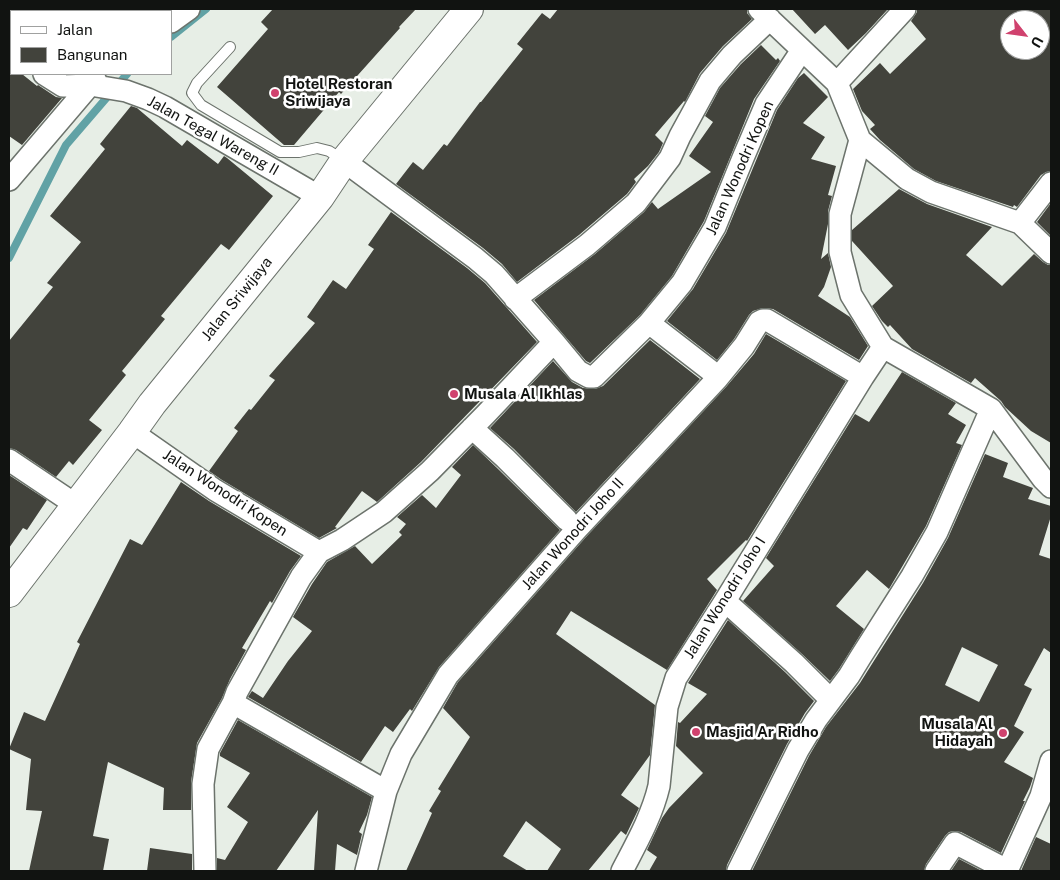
<!DOCTYPE html>
<html>
<head>
<meta charset="utf-8">
<style>
  body { margin:0 }
  #map { position:relative; width:1060px; height:880px; overflow:hidden; background:#e7eee6; font-family:"Public Sans",sans-serif }
  canvas { display:block }
  .frame { position:absolute; inset:0; border:10px solid #111311; pointer-events:none }
  .legend { position:absolute; left:10px; top:10px; width:162px; height:65px; box-sizing:border-box; background:#fff; border:1px solid #a0a1a0; margin:0; padding:6px 9px; list-style:none; font-size:15px; color:#111311 }
  .legend li { display:flex; align-items:center; gap:10px; height:25px }
  .legend b { width:25px; border:1px solid #a0a1a0 }
  .north { position:absolute; left:1000px; top:10px; width:50px; height:50px; box-sizing:border-box; background:#fff; border:1px solid #a0a1a0; border-radius:50%; rotate:120deg; font-size:14px; font-weight:700; line-height:20px; text-align:center; color:#111311 }
  .north::after { content:''; display:block; margin:auto; width:18px; height:22px; background:#d0426e; clip-path:polygon(50% 0,100% 100%,50% 72%,0 100%) }
</style>
</head>
<body>
<div id="map">
<canvas width="1060" height="880"></canvas>
<div class="frame"></div>
<ul class="legend">
<li><b style="height:6px;background:#fff"></b>Jalan</li>
<li><b style="height:14px;background:#42433c"></b>Bangunan</li>
</ul>
<div class="north">U</div>
</div>
<script>
const ctx = document.querySelector('canvas').getContext('2d');
ctx.lineJoin = 'round';
function stroke(path, color, width, dash) { ctx.strokeStyle = color; ctx.lineWidth = width; ctx.lineCap = dash ? 'butt' : 'round'; ctx.setLineDash(dash || []); ctx.stroke(path); }
function paint(path, color) { ctx.fillStyle = color; ctx.fill(path, 'evenodd'); }
function label(font, color, halo, rows, align = 'center') {
  ctx.font = font + ' "Public Sans",sans-serif'; ctx.lineWidth = 5; ctx.setLineDash([]); ctx.textBaseline = 'middle'; ctx.strokeStyle = halo; ctx.fillStyle = color; for (const [text, x, y, turn = 0] of rows) {
    ctx.save(); ctx.translate(x, y); ctx.rotate((+turn || 0) * Math.PI / 180); ctx.textAlign = isNaN(turn) ? turn : align; if (halo) ctx.strokeText(text, 0, 0); ctx.fillText(text, 0, 0); ctx.restore();
  }
}
stroke(new Path2D(`
  M 171,37 L 206,9
  M 9,258 L 66,145 L 127,74`), '#61a2a5', 8);
paint(new Path2D(`
  M 273,9 L 416,9 L 399,27 L 400,28 L 341,94 L 339,92 L 294,145 L 284,145 L 217,87 L 268,29 L 261,22 Z
  M 558,9 L 747,9 L 747,13 L 752,19 L 723,46 L 700,73 L 685,102 L 684,101 L 655,135 L 663,143 L 659,152 L 648,166 L 634,179 L 636,182 L 627,194 L 579,235 L 517,282 L 502,264 L 483,248 L 396,184 L 413,162 L 423,170 L 444,144 L 447,146 L 480,102 L 481,102 L 523,49 L 517,44 L 542,13 L 550,19 Z
  M 792,9 L 888,9 L 866,33 L 848,50 L 825,25 L 815,34 Z
  M 917,9 L 1051,9 L 1051,171 L 1046,172 L 1041,175 L 1017,207 L 1014,205 L 1013,207 L 936,181 L 914,169 L 880,140 L 870,129 L 875,125 L 862,111 L 853,89 L 880,63 L 890,74 L 926,39 L 911,21 L 917,12 ZM 1010,20 L 1040,20 L 1040,50 L 1010,50 Z
  M 761,45 L 776,60 L 778,58 L 780,61 L 754,99 L 704,221 L 672,276 L 640,315 L 590,363 L 586,361 L 534,300 L 595,254 L 644,212 L 652,202 L 658,209 L 711,172 L 689,156 L 713,122 L 705,116 L 720,88 L 741,64 Z
  M 9,63 L 11,65 L 11,74 L 22,74 L 37,86 L 38,85 L 56,97 L 62,98 L 22,145 L 9,136 Z
  M 804,73 L 828,97 L 803,123 L 825,137 L 811,159 L 836,166 L 828,195 L 832,196 L 828,211 L 828,224 L 821,259 L 828,253 L 831,267 L 824,287 L 818,296 L 850,317 L 868,346 L 859,360 L 773,309 L 763,308 L 753,311 L 749,315 L 734,339 L 717,360 L 667,321 L 693,289 L 726,233 L 777,110 L 798,78 Z
  M 131,106 L 137,108 L 182,146 L 187,140 L 218,164 L 224,156 L 227,158 L 273,196 L 229,250 L 221,244 L 161,316 L 165,319 L 122,371 L 126,375 L 89,420 L 102,430 L 73,465 L 69,461 L 56,477 L 16,450 L 9,448 L 9,341 L 53,287 L 47,283 L 81,242 L 50,216 L 105,149 L 100,144 Z
  M 899,189 L 927,204 L 992,227 L 966,255 L 1002,286 L 1034,254 L 1043,262 L 1048,265 L 1051,265 L 1051,443 L 1031,431 L 1005,407 L 1001,401 L 975,378 L 971,383 L 912,349 L 890,325 L 888,327 L 882,321 L 872,306 L 893,286 L 852,241 L 852,230 Z
  M 1051,203 L 1051,236 L 1037,222 Z
  M 391,212 L 467,268 L 485,283 L 537,342 L 421,462 L 377,502 L 362,491 L 335,527 L 337,528 L 319,538 L 222,480 L 209,471 L 238,431 L 234,428 L 249,409 L 251,410 L 275,380 L 269,376 L 315,323 L 307,317 L 333,280 L 346,289 L 374,249 L 368,245 Z
  M 766,334 L 846,381 L 747,541 L 746,540 L 707,579 L 717,590 L 667,670 L 571,611 L 556,634 L 655,705 L 650,755 L 621,795 L 639,808 L 626,835 L 621,831 L 588,871 L 547,871 L 561,849 L 526,821 L 503,856 L 528,871 L 406,871 L 432,813 L 429,811 L 441,791 L 438,789 L 470,737 L 443,708 L 458,682 L 586,537 L 726,387 L 754,354 Z
  M 650,340 L 700,379 L 576,512 L 514,449 L 490,428 L 553,361 L 572,382 L 583,388 L 595,389 L 603,386 Z
  M 902,372 L 956,403 L 948,414 L 966,425 L 956,443 L 962,445 L 926,526 L 889,589 L 867,570 L 836,606 L 864,629 L 839,669 L 830,681 L 802,654 L 743,601 L 774,566 L 766,558 L 855,414 L 869,422 Z
  M 473,445 L 496,467 L 560,530 L 439,667 L 412,711 L 410,709 L 393,732 L 385,726 L 361,762 L 248,697 L 252,691 L 263,698 L 288,661 L 312,631 L 293,617 L 312,584 L 327,562 L 355,546 L 372,564 L 402,535 L 399,532 L 406,524 L 397,517 L 422,495 L 436,508 L 461,475 L 452,467 Z
  M 985,454 L 1008,463 L 1003,477 L 1033,488 L 1028,499 L 1051,506 L 1051,516 L 1039,555 L 1051,559 L 1051,653 L 1044,648 L 1024,685 L 1032,689 L 1014,726 L 1024,732 L 1004,762 L 1033,778 L 1030,787 L 1023,801 L 1025,801 L 1001,853 L 961,832 L 954,831 L 949,832 L 945,836 L 926,864 L 924,871 L 752,871 L 809,756 L 826,727 L 860,683 L 923,583 L 948,538 ZM 962,647 L 998,665 L 979,702 L 945,685 Z
  M 9,475 L 47,500 L 27,530 L 23,528 L 9,548 Z
  M 181,482 L 209,501 L 301,556 L 290,571 L 272,603 L 270,601 L 242,648 L 246,650 L 230,679 L 222,698 L 197,743 L 191,782 L 191,810 L 163,810 L 164,788 L 108,762 L 93,836 L 109,839 L 103,871 L 29,871 L 42,811 L 26,810 L 31,759 L 9,749 L 24,712 L 45,721 L 80,644 L 77,642 L 130,539 L 142,545 Z
  M 728,620 L 785,672 L 814,701 L 805,713 L 787,744 L 727,865 L 726,871 L 649,871 L 657,857 L 647,850 L 662,818 L 669,808 L 703,773 L 676,746 L 678,722 L 680,723 L 707,694 L 688,683 Z
  M 238,720 L 372,797 L 367,815 L 359,832 L 362,834 L 357,855 L 337,844 L 335,871 L 314,871 L 318,810 L 276,871 L 217,871 L 217,858 L 225,860 L 248,822 L 227,807 L 250,773 L 220,756 L 220,753 Z
  M 1036,837 L 1051,844 L 1051,871 L 1021,871 Z
  M 150,848 L 192,854 L 192,871 L 147,871 Z
  M 959,859 L 982,871 L 951,871 Z`), '#42433c');
const lane = new Path2D(`
  M 230,47 L 197,83 L 192,93 L 201,105 L 280,152 L 299,152 L 317,148 L 329,151 L 343,160`);
const street = new Path2D(`
  M 759,9 L 837,83 L 860,140 L 907,179 L 931,192 L 1020,223 L 1051,253
  M 171,22 L 189,9
  M 9,45 L 11,47
  M 44,74 L 63,86 L 90,85 L 126,91 L 148,99 L 165,107 L 320,197
  M 837,83 L 905,9
  M 860,140 L 840,214 L 840,252 L 851,295 L 883,347 L 991,409 L 1043,479 L 1051,487
  M 344,161 L 475,258 L 494,274 L 554,342 L 578,371 L 589,377 L 594,377 L 649,323 L 682,283 L 715,227 L 743,158 L 766,104 L 802,50
  M 9,180 L 90,85 L 96,81
  M 1020,223 L 1051,183
  M 515,299 L 587,245 L 636,203 L 670,158 L 680,136 L 710,81 L 732,55 L 770,19
  M 649,323 L 711,371
  M 472,428 L 505,458 L 567,520
  M 132,432 L 215,490 L 319,552
  M 9,460 L 76,505
  M 725,601 L 794,663 L 831,700
  M 233,703 L 386,791
  M 205,871 L 203,784 L 208,749 L 233,703 L 237,692 L 301,577 L 319,552 L 342,540 L 384,512 L 430,471 L 486,414 L 554,342
  M 366,871 L 386,791 L 401,754 L 448,675 L 577,529 L 717,379 L 744,346 L 759,322 L 763,320 L 767,320 L 863,377
  M 622,871 C 636,844 652,816 659,786 L 667,707 L 676,678 L 725,601 L 863,377 L 883,347
  M 738,871 L 798,750 L 816,720 L 849,676 L 860,658 L 912,576 L 937,532 L 991,409
  M 936,871 L 955,843 L 1007,870
  M 1007,871 L 1041,796 L 1051,761`);
const secondary = new Path2D(`
  M 9,593 L 132,432 L 152,404 L 320,197 L 344,161 L 469,9`);
stroke(lane, '#6c736c', 12);
stroke(street, '#6c736c', 24);
stroke(secondary, '#6c736c', 30);
stroke(lane, '#fff', 10);
stroke(street, '#fff', 21);
stroke(secondary, '#fff', 28);
for (const [x, y, r, color] of [
  [275,93,5,"#d0426e"],
  [454,394,5,"#d0426e"],
  [696,732,5,"#d0426e"],
  [1003,733,5,"#d0426e"]
]) { const dot = new Path2D(); dot.arc(x, y, r, 0, 2 * Math.PI); ctx.fillStyle = color; ctx.fill(dot); stroke(dot, '#fff', 2); }
label('bold 15px', '#111311', '#fff', [
  ["Hotel Restoran",285,84],
  ["Sriwijaya",285,101],
  ["Musala Al Ikhlas",464,394],
  ["Musala Al",993,724,"right"],
  ["Hidayah",993,741,"right"],
  ["Masjid Ar Ridho",706,732]
], 'left');
label('15px', '#111311', '#fff', [
  ["Jalan Tegal Wareng II",213,136,29],
  ["Jalan Wonodri Kopen",740,168,-66],
  ["Jalan Sriwijaya",237,299,-51],
  ["Jalan Wonodri Kopen",225,493,33],
  ["Jalan Wonodri Joho II",573,534,-48],
  ["Jalan Wonodri Joho I",725,598,-58]
]);
</script>
</body>
</html>
